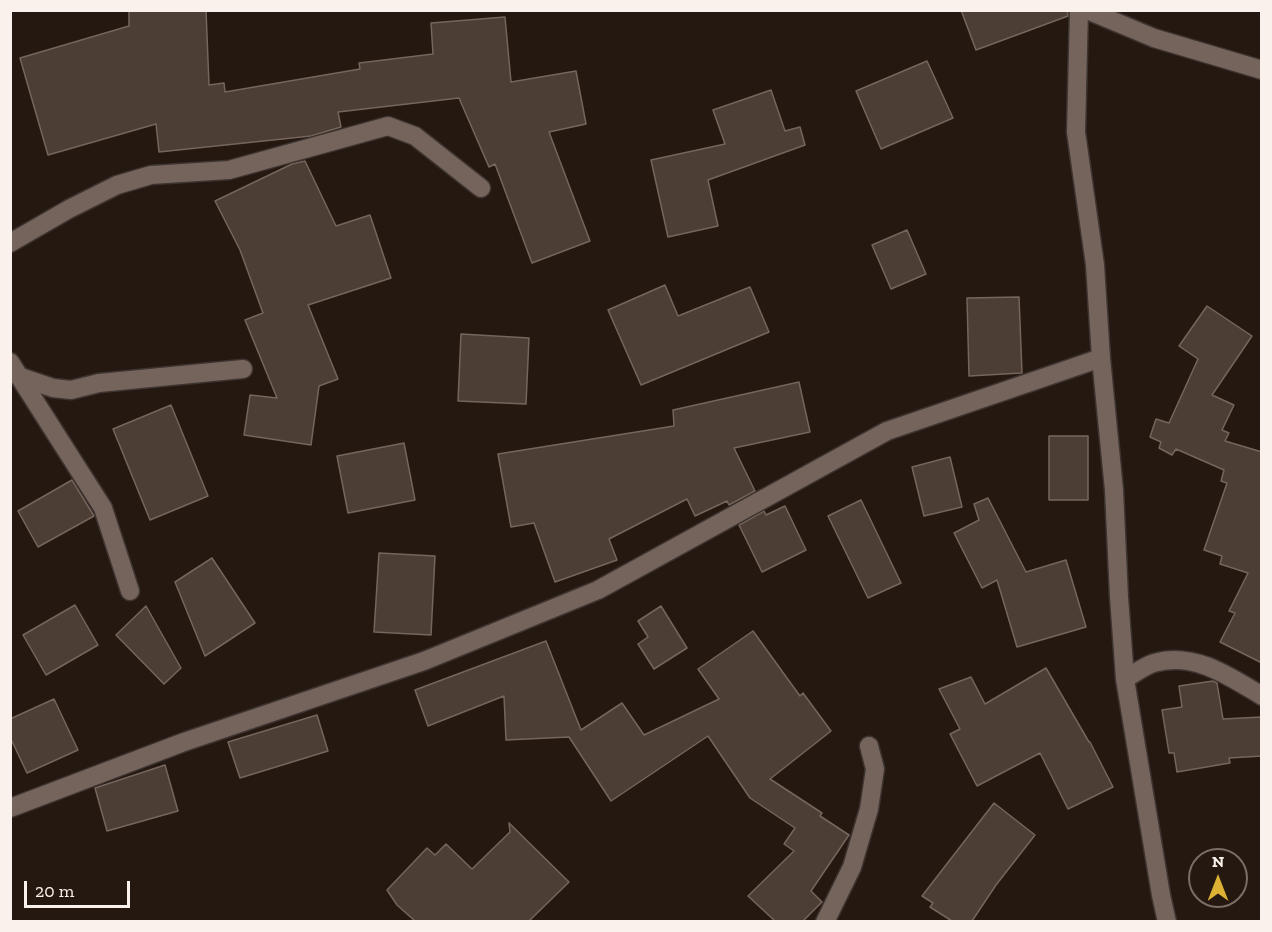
<!DOCTYPE html>
<html>
<head>
<meta charset="utf-8">
<style>
  body { margin:0 }
  #map { position:relative; width:1272px; height:932px; overflow:hidden; background:#241810; font-family:"Zilla Slab",serif }
  canvas { display:block }
  .frame { position:absolute; inset:0; border:12px solid #fbf1ec; pointer-events:none }
  .north { position:absolute; left:1188px; top:848px; width:60px; height:60px; box-sizing:border-box; background:#241810; border:2px solid #7a6f68; border-radius:50%; rotate:0deg; font-size:16px; font-weight:700; line-height:24px; text-align:center; color:#fbf1ec }
  .north::after { content:''; display:block; margin:auto; width:21px; height:27px; background:#ddb133; clip-path:polygon(50% 0,100% 100%,50% 72%,0 100%) }
  .scale { position:absolute; left:24px; top:881px; width:106px; height:27px; box-sizing:border-box; border:3px solid #fbf1ec; border-top:0; padding-left:8px; font-size:18px; line-height:21px; white-space:nowrap; color:#fbf1ec; -webkit-text-stroke:4px #241810; paint-order:stroke }
</style>
</head>
<body>
<div id="map">
<canvas width="1272" height="932"></canvas>
<div class="frame"></div>
<div class="north">N</div>
<div class="scale">20 m</div>
</div>
<script>
const ctx = document.querySelector('canvas').getContext('2d');
ctx.lineJoin = 'round';
function paint(path, color) { ctx.fillStyle = color; ctx.fill(path, 'evenodd'); }
function stroke(path, color, width, dash) { ctx.strokeStyle = color; ctx.lineWidth = width; ctx.lineCap = dash ? 'butt' : 'round'; ctx.setLineDash(dash || []); ctx.stroke(path); }
const building = new Path2D(`
  M 129,10 L 206,10 L 209,85 L 224,83 L 225,92 L 360,69 L 359,63 L 433,54 L 431,23 L 505,17 L 511,82 L 576,71 L 586,124 L 549,132 L 590,241 L 532,263 L 495,164 L 489,167 L 459,98 L 338,112 L 341,127 L 311,136 L 159,152 L 156,124 L 48,155 L 20,58 L 129,26 Z
  M 961,10 L 1068,10 L 1068,16 L 976,50 Z
  M 927,61 L 953,118 L 881,149 L 856,91 Z
  M 771,90 L 785,131 L 800,127 L 805,145 L 708,180 L 718,226 L 668,237 L 651,160 L 725,144 L 713,110 Z
  M 305,161 L 336,226 L 370,215 L 391,278 L 308,305 L 338,379 L 319,386 L 311,445 L 244,435 L 250,395 L 277,398 L 245,320 L 263,313 L 240,250 L 215,201 L 292,164 Z
  M 907,230 L 926,274 L 891,289 L 872,245 Z
  M 665,285 L 678,316 L 750,287 L 769,332 L 641,385 L 608,310 Z
  M 1019,297 L 1022,373 L 969,376 L 967,298 Z
  M 1207,306 L 1252,336 L 1212,395 L 1234,405 L 1222,430 L 1229,433 L 1225,441 L 1262,452 L 1262,663 L 1220,642 L 1235,613 L 1229,611 L 1248,573 L 1220,564 L 1222,556 L 1204,550 L 1227,483 L 1221,481 L 1224,470 L 1176,449 L 1172,455 L 1159,448 L 1161,442 L 1150,437 L 1156,419 L 1169,423 L 1198,359 L 1179,346 Z
  M 461,334 L 529,338 L 526,404 L 458,401 Z
  M 799,382 L 810,432 L 734,448 L 755,491 L 729,505 L 727,501 L 695,516 L 687,499 L 609,539 L 617,560 L 555,582 L 534,523 L 511,527 L 498,454 L 674,426 L 673,410 Z
  M 171,405 L 208,496 L 150,520 L 113,429 Z
  M 1049,436 L 1088,436 L 1088,500 L 1049,500 Z
  M 404,443 L 415,500 L 348,513 L 337,456 Z
  M 950,457 L 962,507 L 924,516 L 912,467 Z
  M 72,480 L 94,516 L 38,547 L 18,511 Z
  M 988,498 L 1026,572 L 1066,560 L 1086,627 L 1017,647 L 997,580 L 982,588 L 954,533 L 979,520 L 974,504 Z
  M 861,500 L 901,583 L 868,598 L 828,516 Z
  M 785,506 L 806,550 L 762,572 L 739,525 L 764,511 L 766,515 Z
  M 379,553 L 435,556 L 431,635 L 374,632 Z
  M 212,558 L 255,623 L 205,656 L 175,582 Z
  M 75,605 L 98,645 L 46,675 L 23,635 Z
  M 146,606 L 181,668 L 164,684 L 116,635 Z
  M 661,606 L 687,648 L 654,669 L 638,644 L 648,637 L 638,621 Z
  M 753,631 L 800,696 L 803,693 L 831,731 L 770,779 L 822,813 L 820,816 L 849,835 L 811,891 L 822,902 L 803,921 L 775,921 L 748,896 L 794,851 L 784,844 L 795,828 L 750,798 L 708,736 L 611,801 L 569,737 L 506,740 L 504,696 L 428,726 L 415,690 L 546,641 L 581,730 L 622,703 L 644,735 L 719,699 L 698,669 Z
  M 1046,668 L 1089,742 L 1090,742 L 1113,787 L 1068,809 L 1040,753 L 977,786 L 950,734 L 960,729 L 939,689 L 971,677 L 985,704 Z
  M 1213,681 L 1217,683 L 1223,719 L 1262,717 L 1262,756 L 1229,758 L 1230,763 L 1177,772 L 1174,753 L 1169,753 L 1162,710 L 1182,707 L 1179,686 Z
  M 54,699 L 78,750 L 27,773 L 10,737 L 10,719 Z
  M 317,715 L 328,751 L 240,778 L 228,742 Z
  M 165,765 L 178,811 L 107,831 L 95,788 Z
  M 994,803 L 1035,835 L 996,885 L 972,921 L 952,921 L 930,907 L 933,903 L 922,896 Z
  M 509,823 L 569,882 L 529,921 L 415,921 L 397,905 L 387,890 L 427,848 L 435,855 L 446,844 L 472,869 L 510,832 Z`);
paint(building, '#4c3d35');
stroke(building, '#75665d', 1.5);
const minor = new Path2D(`
  M 1079,10 L 1076,132 L 1095,265 L 1101,358 L 1114,490 L 1119,597 L 1125,679 L 1161,895 L 1167,922
  M 1087,10 L 1154,38 L 1262,70
  M 10,243 L 69,209 L 117,185 L 151,175 L 229,170 L 388,126 L 415,136 L 481,188
  M 10,362 L 103,508 L 130,591
  M 18,376 L 53,388 L 71,390 L 99,383 L 243,369
  M 1125,679 C 1134,674 1144,666 1154,663 C 1193,651 1229,676 1262,696
  M 10,808 L 184,742 L 424,661 L 598,590 L 887,431 L 1101,358
  M 825,922 L 852,867 L 869,809 L 875,769 L 869,746`);
stroke(minor, '#3d3330', 21);
stroke(minor, '#74645b', 18);
</script>
</body>
</html>
